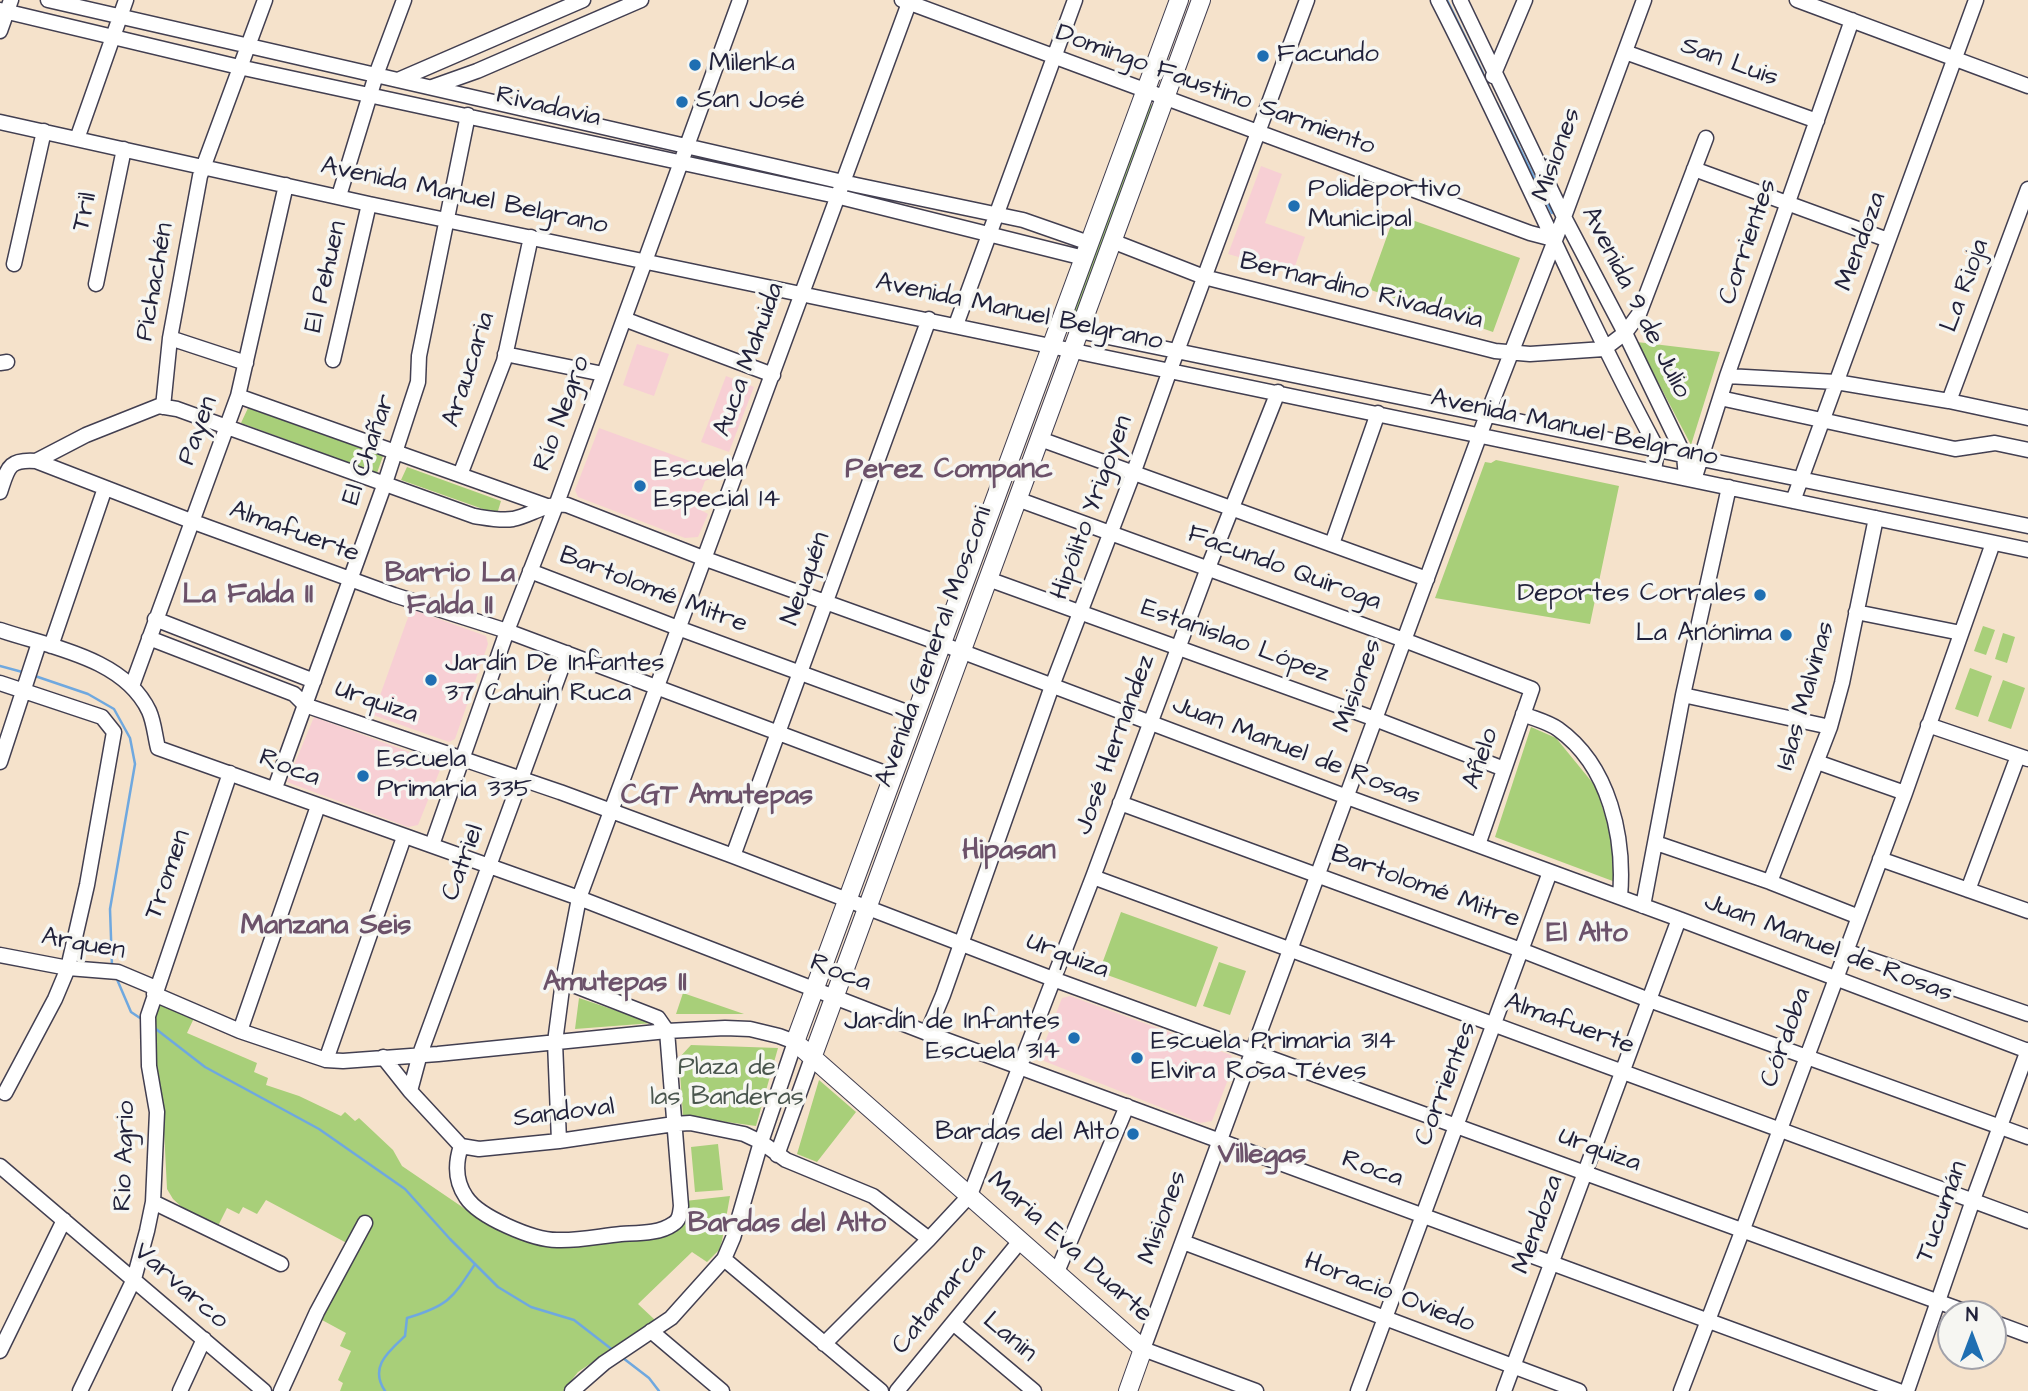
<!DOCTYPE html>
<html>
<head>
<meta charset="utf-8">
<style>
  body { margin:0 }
  #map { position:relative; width:2028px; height:1391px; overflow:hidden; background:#f5e2cb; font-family:"Architects Daughter",sans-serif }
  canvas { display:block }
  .north { position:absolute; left:1937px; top:1300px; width:70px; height:70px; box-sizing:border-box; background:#f6f6f2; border:2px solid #a1a1a9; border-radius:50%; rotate:0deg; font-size:19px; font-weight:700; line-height:28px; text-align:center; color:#22223b }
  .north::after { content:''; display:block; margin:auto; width:24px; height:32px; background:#1f6fb2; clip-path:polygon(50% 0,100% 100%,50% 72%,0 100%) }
</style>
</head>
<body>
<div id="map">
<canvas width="2028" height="1391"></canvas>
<div class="north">N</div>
</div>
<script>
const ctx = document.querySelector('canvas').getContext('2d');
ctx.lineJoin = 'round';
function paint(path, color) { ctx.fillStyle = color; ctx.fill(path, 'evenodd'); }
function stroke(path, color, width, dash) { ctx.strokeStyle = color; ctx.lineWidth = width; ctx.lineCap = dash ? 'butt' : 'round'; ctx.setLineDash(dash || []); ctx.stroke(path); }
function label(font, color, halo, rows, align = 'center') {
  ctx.font = font + ' "Architects Daughter",sans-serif'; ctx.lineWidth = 7; ctx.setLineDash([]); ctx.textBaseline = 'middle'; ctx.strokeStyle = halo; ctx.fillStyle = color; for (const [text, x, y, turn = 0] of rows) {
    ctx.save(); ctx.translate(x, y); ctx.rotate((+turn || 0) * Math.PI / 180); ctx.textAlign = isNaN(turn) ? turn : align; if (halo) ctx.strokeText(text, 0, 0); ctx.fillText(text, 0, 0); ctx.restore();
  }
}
paint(new Path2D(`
  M 1261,166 L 1282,174 L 1265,223 L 1305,237 L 1293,272 L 1228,254 Z
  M 637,344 L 669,354 L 654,396 L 623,385 Z
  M 726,376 L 754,387 L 729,452 L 701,442 Z
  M 599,428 L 723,473 L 705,481 L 695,507 L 708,514 L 698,537 L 685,538 L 578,497 L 575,490 Z
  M 411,609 L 486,636 L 488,644 L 455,739 L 449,742 L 373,715 Z
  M 314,717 L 437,762 L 440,770 L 418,825 L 408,827 L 287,782 Z
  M 1070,996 L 1231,1055 L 1234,1064 L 1212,1121 L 1200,1123 L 1044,1061 L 1040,1055 L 1062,998 Z`), '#f7cfd4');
paint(new Path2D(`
  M 1147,103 L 1159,107 L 1078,325 L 1067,327 Z
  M 1395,214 L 1520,258 L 1493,332 L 1368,289 Z
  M 1637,342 L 1720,352 L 1691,445 Z
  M 248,408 L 383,456 L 377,473 L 241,423 Z
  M 1496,460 L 1619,486 L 1590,624 L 1435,598 L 1485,462 L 1491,463 Z
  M 407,467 L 501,501 L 497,514 L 401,480 Z
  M 1983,626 L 1995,630 L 1986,655 L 1974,651 Z
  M 2003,633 L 2015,637 L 2007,663 L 1995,659 Z
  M 1970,668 L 1992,676 L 1978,717 L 1955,709 Z
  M 2003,680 L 2025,688 L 2011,729 L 1988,721 Z
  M 1531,727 L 1556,738 L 1596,787 L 1613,841 L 1618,883 L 1495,837 Z
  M 1121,912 L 1218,947 L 1196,1007 L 1099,972 Z
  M 1219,962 L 1246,971 L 1230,1015 L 1203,1006 Z
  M 683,993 L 744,1014 L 676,1014 Z
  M 155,998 L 195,1016 L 187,1033 L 257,1063 L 254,1072 L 268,1078 L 266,1085 L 299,1096 L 341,1116 L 345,1112 L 355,1121 L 359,1118 L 393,1150 L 402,1166 L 474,1215 L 518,1237 L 656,1234 L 685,1201 L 730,1196 L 722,1241 L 719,1250 L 707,1262 L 692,1252 L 638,1304 L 655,1320 L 578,1372 L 563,1391 L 340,1391 L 343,1383 L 338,1380 L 351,1351 L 340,1346 L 346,1333 L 322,1320 L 358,1249 L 266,1200 L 257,1214 L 243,1207 L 239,1214 L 227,1208 L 217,1228 L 186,1211 L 173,1199 L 167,1189 L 164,1130 L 153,1045 Z
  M 579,998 L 653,1023 L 575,1029 Z
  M 691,1045 L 778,1048 L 756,1126 L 683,1116 L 679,1058 Z
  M 819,1080 L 856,1112 L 817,1162 L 797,1154 Z
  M 718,1144 L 723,1190 L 695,1192 L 691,1147 Z`), '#a8cf79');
stroke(new Path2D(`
  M 1447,0 L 1483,73
  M 1497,103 L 1552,213
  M 0,666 L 26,673
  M 35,676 L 88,694 L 114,709 L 130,738 L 135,764 L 110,909 L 112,966
  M 116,977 L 131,1012 L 143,1020
  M 152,1026 L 205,1067 L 319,1129 L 405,1189 L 450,1239 L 498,1287 L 531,1307 L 574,1320 L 614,1351
  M 623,1358 L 649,1378 L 659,1391
  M 385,1391 C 369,1367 388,1352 405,1336 L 407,1318 C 448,1306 452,1299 475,1264`), '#6fa8df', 2.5);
const minor = new Path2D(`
  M 48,0 L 856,185 L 1023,220 L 1089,243
  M 902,0 L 1530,233 L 1553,239
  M 1438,0 C 1513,146 1576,297 1653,441 L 1657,450 L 1654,471
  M 1460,0 L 1564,217 L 1625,333 L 1684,455 L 1686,478
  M 1797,0 L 2028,86
  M 0,10 L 239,67 L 836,196 L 1084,258
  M 0,31 L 11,0
  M 1625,52 L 1817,121
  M 1493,76 L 1525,0
  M 398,80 L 583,0
  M 432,87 L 477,71 L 641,0
  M 0,122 L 369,204 L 2028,550
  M 77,139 L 126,0
  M 1694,169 L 1888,240
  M 339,196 L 376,75 L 404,0
  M 1112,241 L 1204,277 L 1495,351 L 1530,354 L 1604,349 L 1625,333 L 1639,314 L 1706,138
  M 14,264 L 44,131
  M 96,284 L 124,149
  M 624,319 L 773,375
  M 956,325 L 1075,0
  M 1079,331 L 2028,526
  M 170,338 L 246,363
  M 505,354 L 603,374
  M 333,360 L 369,204
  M 0,363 L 7,362
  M 1727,376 L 1836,382 L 1949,401 L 2028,418
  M 238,396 L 547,506
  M 1720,398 L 1955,449 L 1995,443 L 2028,450
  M 1949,401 L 2028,189
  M 163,407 L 170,338 L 200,176 L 265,0
  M 1040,439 L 1427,579
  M 36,461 L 86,435 L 159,406 L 177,409 L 474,516 C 487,518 500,521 513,519 C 532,515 547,502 567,505 L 703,558 L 942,644 L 1347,797 L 1679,919 L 2028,1051
  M 460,475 L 504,361 L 531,237
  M 1694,480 L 1727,376 L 1852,20
  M 0,492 C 8,468 8,459 36,461 L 191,521 L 394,595 L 507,631 L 893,776
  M 1017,499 L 1404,640 L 1532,689 L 1478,845
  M 1793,501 L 1976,0
  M 1332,544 L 1378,413
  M 530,571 L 678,628 L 915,715
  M 988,579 L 1375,719 L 1504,769
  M 1856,612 L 1961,633
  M 155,619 L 314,681
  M 0,630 C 50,647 124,658 149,711 C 154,722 155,736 158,748 L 579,898 L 927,1033 L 1899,1391
  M 149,638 L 294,694 L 305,705 L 560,792 L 733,856 L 1053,979 L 1972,1314
  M 51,646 L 105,488
  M 0,683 L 102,717 L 114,732 L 87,885 L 68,968 L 55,999 L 5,1093
  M 132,686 L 238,396 L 286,185
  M 1683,695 L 1830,727
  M 1523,714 C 1535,719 1548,722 1558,729 C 1610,766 1625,838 1620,897
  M 1928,725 L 2028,759
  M 0,762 L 39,643
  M 1817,762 L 1905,793
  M 275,788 L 385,483 L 418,382 L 419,356 L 468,115
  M 1120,803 L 1521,950 L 1649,1000 L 2028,1137
  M 1656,843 L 1770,882 L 1859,917
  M 432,845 L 507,631 L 557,503 L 740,0
  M 733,856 L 929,319
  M 1880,859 L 2028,911
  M 1093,877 L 2028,1221
  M 1770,882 L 1830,727 L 1842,683 L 1876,518
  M 1968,890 L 2018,756
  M 1643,906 L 1683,695 L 1729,487
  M 1846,951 L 2028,1014
  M 0,955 L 68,968 L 118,972 L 156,988
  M 154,994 L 240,1031 L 326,1060 L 343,1061 L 438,1054 L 667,1031 L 725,1028 L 750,1029 L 779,1036 L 795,1042 L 761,1142 L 733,1238 L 724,1259 L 671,1318 L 604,1363 L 572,1391
  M 240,1031 L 318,806
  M 927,1033 L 943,995 L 1052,686 L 1133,474 L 1170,370 L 1307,0
  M 383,1057 L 410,1091 L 461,1146 L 479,1149 L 559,1141 L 674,1124 L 690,1123 L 744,1134 L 761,1142 L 786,1160 L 873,1196 L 929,1239
  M 326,1060 L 404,837
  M 410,1091 L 420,1054 L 567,653
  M 559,1141 L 555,1042 L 563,981 L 579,898 L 909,3
  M 461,1146 C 455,1164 455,1181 466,1197 C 479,1217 533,1240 557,1240 C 578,1241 600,1236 621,1234 C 637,1233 659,1234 673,1224 C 680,1220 680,1213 681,1206 L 667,1031 L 658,1018 L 563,981
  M 777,1155 L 812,1058
  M 0,1166 L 264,1391
  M 153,1202 L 281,1264
  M 1183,1242 L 1579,1391
  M 724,1259 L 881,1391
  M 1057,1272 L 1127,1106
  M 1993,1322 L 2028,1335
  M 953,1323 L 1034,1391
  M 651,1331 L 722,1391
  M 824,1344 L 929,1239 L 970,1195 L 1093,877 L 1208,568 L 1278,392
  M 0,1351 L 64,1220
  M 80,1391 L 134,1279 L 147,1231 L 153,1202 L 157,1112 L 149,1066 L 148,1016 L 230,773
  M 180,1391 L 204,1339
  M 281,1391 L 317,1312 L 365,1223
  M 897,1391 L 1021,1240
  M 1256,1391 L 1143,1349 L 1487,415 L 1564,217 L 1644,0
  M 1358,1391 L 1550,872
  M 1504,1391 L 1679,919
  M 1681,1391 L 1743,1229 L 1905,793 L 1993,543
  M 1907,1391 L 1973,1200 L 2028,1050`);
const major = new Path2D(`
  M 812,1058 L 1201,0
  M 1128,1391 L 1143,1349 L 795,1042 L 1179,0`);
stroke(minor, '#423f51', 17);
stroke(major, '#423f51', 20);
stroke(minor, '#fff', 14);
stroke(major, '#fff', 18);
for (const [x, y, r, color] of [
  [1263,56,7,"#1f6fb2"],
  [695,65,7,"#1f6fb2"],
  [682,102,7,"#1f6fb2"],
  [1294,206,7,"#1f6fb2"],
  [640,486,7,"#1f6fb2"],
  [1760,595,7,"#1f6fb2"],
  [1786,635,7,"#1f6fb2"],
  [431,680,7,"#1f6fb2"],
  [363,776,7,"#1f6fb2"],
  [1074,1038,7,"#1f6fb2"],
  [1137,1058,7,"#1f6fb2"],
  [1133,1134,7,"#1f6fb2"]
]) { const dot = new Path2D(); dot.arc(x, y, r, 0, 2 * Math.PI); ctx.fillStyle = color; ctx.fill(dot); stroke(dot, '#f6f6f2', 2.5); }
label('26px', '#22223b', '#f6f6f2', [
  ["Facundo",1277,56],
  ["Milenka",709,65],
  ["San José",696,102],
  ["Polideportivo",1308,191],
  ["Municipal",1308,221],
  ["Escuela",654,471],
  ["Especial 14",654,501],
  ["Deportes Corrales",1746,595,"right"],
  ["La Anónima",1772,635,"right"],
  ["Jardín De Infantes",445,665],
  ["37 Cahuin Ruca",445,695],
  ["Escuela",377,761],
  ["Primaria 335",377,791],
  ["Jardín de Infantes",1060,1023,"right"],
  ["Escuela 314",1060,1053,"right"],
  ["Escuela Primaria 314",1151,1043],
  ["Elvira Rosa Téves",1151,1073],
  ["Bardas del Alto",1119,1134,"right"]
], 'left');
label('26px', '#22223b', '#f6f6f2', [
  ["San Luis",1729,63,20],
  ["Domingo Faustino Sarmiento",1215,91,20],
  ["Rivadavia",548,108,13],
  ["Misiones",1558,155,-70],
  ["Avenida Manuel Belgrano",464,197,12],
  ["Tril",86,212,-78],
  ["Corrientes",1749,242,-71],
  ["Mendoza",1862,242,-70],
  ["El Pehuen",327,277,-77],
  ["Pichachén",156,282,-80],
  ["La Rioja",1966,286,-70],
  ["Bernardino Rivadavia",1361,292,14],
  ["Avenida 9 de Julio",1635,303,63],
  ["Avenida Manuel Belgrano",1019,313,12],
  ["Auca Mahuida",750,360,-70],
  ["Araucaria",470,370,-72],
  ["Río Negro",563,414,-70],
  ["Avenida Manuel Belgrano",1574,429,12],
  ["Payen",199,431,-70],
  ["El Chañar",370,450,-71],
  ["Hipólito Yrigoyen",1093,508,-70],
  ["Almafuerte",294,533,20],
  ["Facundo Quiroga",1284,569,20],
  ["Neuquén",807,579,-70],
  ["Bartolomé Mitre",653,591,21],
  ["Estanislao López",1235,642,20],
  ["Avenida General Mosconi",935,647,-70],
  ["Misiones",1359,686,-70],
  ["Islas Malvinas",1807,696,-74],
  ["Urquiza",376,703,19],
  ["José Hernandez",1116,745,-70],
  ["Juan Manuel de Rosas",1296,752,21],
  ["Añelo",1482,759,-71],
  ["Roca",289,769,21],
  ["Catriel",464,863,-70],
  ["Tromen",169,875,-71],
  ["Bartolomé Mitre",1425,888,20],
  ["Arquen",83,945,10],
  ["Juan Manuel de Rosas",1828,949,21],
  ["Urquiza",1067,957,21],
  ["Roca",840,974,21],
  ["Almafuerte",1569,1025,20],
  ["Córdoba",1787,1038,-70],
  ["Corrientes",1447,1084,-69],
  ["Sandoval",564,1114,-7],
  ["Urquiza",1599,1151,20],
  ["Rio Agrio",126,1156,-88],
  ["Roca",1372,1170,20],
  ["Tucumán",1943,1212,-70],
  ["Misiones",1164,1218,-70],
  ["Mendoza",1539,1225,-70],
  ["Maria Eva Duarte",1069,1248,42],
  ["Varvarco",180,1287,41],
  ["Horacio Oviedo",1389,1294,21],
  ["Catamarca",940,1300,-51],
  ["Lanin",1009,1338,40]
]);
label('26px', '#4a564e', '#f6f6f2', [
  ["Plaza de",727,1069],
  ["las Banderas",727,1099]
]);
label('bold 28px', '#6c526a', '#f6f6f2', [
  ["Perez Companc",949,471],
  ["Barrio La",450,575],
  ["Falda II",450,607],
  ["La Falda II",248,596],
  ["CGT Amutepas",717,797],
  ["Hipasan",1009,852],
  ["Manzana Seis",326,927],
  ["El Alto",1587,935],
  ["Amutepas II",615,984],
  ["Villegas",1262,1156],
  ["Bardas del Alto",787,1225]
]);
</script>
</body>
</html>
